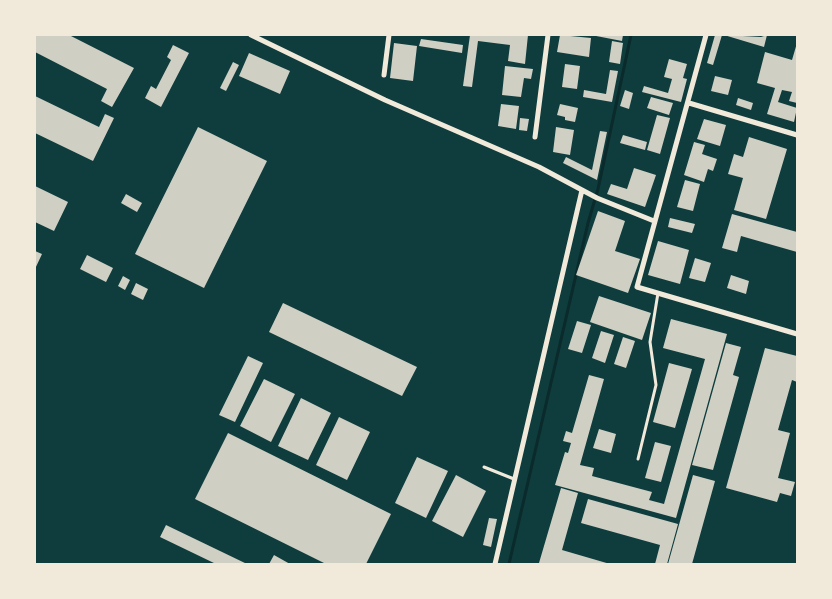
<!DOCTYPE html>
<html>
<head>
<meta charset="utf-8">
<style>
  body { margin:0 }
  #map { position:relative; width:832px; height:599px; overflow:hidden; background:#0f3d3e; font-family:Arial,sans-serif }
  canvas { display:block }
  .frame { position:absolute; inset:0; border:36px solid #f1e9da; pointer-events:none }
</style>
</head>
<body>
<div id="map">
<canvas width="832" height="599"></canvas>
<div class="frame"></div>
</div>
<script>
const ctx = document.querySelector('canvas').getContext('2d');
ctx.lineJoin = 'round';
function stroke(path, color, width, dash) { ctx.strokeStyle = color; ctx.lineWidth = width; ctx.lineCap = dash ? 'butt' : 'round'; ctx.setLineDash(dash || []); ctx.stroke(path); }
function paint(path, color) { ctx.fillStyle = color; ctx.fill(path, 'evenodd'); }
stroke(new Path2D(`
  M 509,564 L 588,223 L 598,189 L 631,35`), '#0a2a2b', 3);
paint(new Path2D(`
  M 35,35 L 69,35 L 134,68 L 112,107 L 101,101 L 107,89 L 35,52 Z
  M 470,35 L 528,35 L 525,64 L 508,61 L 510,45 L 478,41 L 472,87 L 463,86 Z
  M 560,35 L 591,38 L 589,57 L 557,52 Z
  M 591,35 L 623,35 L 622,41 Z
  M 715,35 L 722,35 L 713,65 L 707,63 Z
  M 724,35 L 761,37 L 767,35 L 764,47 Z
  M 421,39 L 463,45 L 462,53 L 419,46 Z
  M 612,41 L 623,43 L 620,64 L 609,62 Z
  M 394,43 L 417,46 L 413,81 L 390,78 Z
  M 797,43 L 797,103 L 789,101 L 792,92 L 782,90 L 778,102 L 797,108 L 794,122 L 767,114 L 775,88 L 757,83 L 765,52 L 792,60 Z
  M 173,45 L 189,53 L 161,107 L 145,98 L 151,86 L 156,89 L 171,60 L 167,57 Z
  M 249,53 L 290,71 L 280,94 L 239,76 Z
  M 669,59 L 687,64 L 683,78 L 687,79 L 681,102 L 642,92 L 644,86 L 668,93 L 672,79 L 664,77 Z
  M 233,62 L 239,65 L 226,91 L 220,88 Z
  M 565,64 L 580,66 L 577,89 L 562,87 Z
  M 505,66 L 533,69 L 531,79 L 524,78 L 521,97 L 502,95 Z
  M 610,70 L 618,71 L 612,102 L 583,97 L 584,90 L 606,94 Z
  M 715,76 L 732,80 L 728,95 L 711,91 Z
  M 625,90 L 633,93 L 629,109 L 620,106 Z
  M 35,96 L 99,127 L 105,114 L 114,118 L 93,161 L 35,133 Z
  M 651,97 L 673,103 L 669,115 L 647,108 Z
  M 738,98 L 753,103 L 751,110 L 736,105 Z
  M 501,104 L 519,106 L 516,129 L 498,126 Z
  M 560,104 L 578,108 L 575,122 L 565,120 L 565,117 L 557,115 Z
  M 657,115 L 670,118 L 660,154 L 647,150 Z
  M 520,118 L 529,119 L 527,131 L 519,130 Z
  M 704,119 L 726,125 L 720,146 L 697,139 Z
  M 198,127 L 267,161 L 204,288 L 135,254 Z
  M 556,127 L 574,130 L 570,155 L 553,152 Z
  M 600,131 L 607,132 L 597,180 L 563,163 L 566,157 L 592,170 Z
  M 623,135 L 647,142 L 645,150 L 620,143 Z
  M 749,137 L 787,149 L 766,219 L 734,210 L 743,178 L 728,174 L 734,154 L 743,157 Z
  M 694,142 L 705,145 L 702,154 L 717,159 L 713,171 L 708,169 L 704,182 L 684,175 Z
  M 634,168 L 656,175 L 645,207 L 607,194 L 611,184 L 627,189 Z
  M 685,180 L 700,184 L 693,211 L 677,207 Z
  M 35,186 L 68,202 L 54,231 L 35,222 Z
  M 126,194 L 142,203 L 137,212 L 121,203 Z
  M 598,211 L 625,221 L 615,251 L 640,259 L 628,293 L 576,275 Z
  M 732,214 L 797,232 L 797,252 L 741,236 L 737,252 L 722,248 Z
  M 670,218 L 695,224 L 692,233 L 668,227 Z
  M 658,241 L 689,250 L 680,284 L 648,275 Z
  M 35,251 L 42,254 L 35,269 Z
  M 87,255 L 113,268 L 106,282 L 80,269 Z
  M 695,258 L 711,263 L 705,282 L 689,278 Z
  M 731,275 L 749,281 L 746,294 L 727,288 Z
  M 123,276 L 130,280 L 125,290 L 118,286 Z
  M 136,283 L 148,289 L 143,300 L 131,294 Z
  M 599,296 L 651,313 L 642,340 L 590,322 Z
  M 283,303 L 417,367 L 402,396 L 269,332 Z
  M 671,319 L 727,334 L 676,518 L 555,485 L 565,452 L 568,453 L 571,443 L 563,441 L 566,431 L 572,433 L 589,375 L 604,379 L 580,465 L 594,468 L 592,476 L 652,492 L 649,500 L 664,504 L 705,359 L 663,348 Z
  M 577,321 L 591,325 L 582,353 L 568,349 Z
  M 601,331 L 614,335 L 605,363 L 592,358 Z
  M 623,337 L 635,341 L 626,368 L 614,364 Z
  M 726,343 L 741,347 L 733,375 L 739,377 L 713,470 L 692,465 Z
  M 765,348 L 797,356 L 797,382 L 792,380 L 778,430 L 790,433 L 778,478 L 795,482 L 791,496 L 780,493 L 777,502 L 726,488 Z
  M 248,356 L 263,363 L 235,422 L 219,415 Z
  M 669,363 L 692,369 L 675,428 L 653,422 Z
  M 264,379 L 295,394 L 271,442 L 240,426 Z
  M 301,398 L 331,413 L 308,460 L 278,446 Z
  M 339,417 L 370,432 L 347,480 L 316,465 Z
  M 599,429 L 616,434 L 611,453 L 593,448 Z
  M 228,433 L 391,514 L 366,564 L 326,564 L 195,499 Z
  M 655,442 L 671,446 L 661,482 L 645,478 Z
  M 417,457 L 448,471 L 426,518 L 395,503 Z
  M 456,475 L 486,491 L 463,537 L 432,521 Z
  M 693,475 L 715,481 L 692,564 L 668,564 Z
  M 561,488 L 578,493 L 562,550 L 610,564 L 539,563 Z
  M 588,499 L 678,524 L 667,564 L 655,564 L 660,545 L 581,523 Z
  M 489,518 L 497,519 L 491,547 L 483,545 Z
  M 166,525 L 247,564 L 216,564 L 160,537 Z
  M 274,555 L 290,564 L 269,564 Z`), '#cfcfc3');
stroke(new Path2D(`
  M 638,459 L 656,385 L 650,342 L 658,293
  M 484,467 L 514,479`), '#f1e9da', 3);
stroke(new Path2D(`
  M 251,35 L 385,100 L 539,167 L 597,198 L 654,221
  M 706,35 L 637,287 L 797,334
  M 384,75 L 389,35
  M 689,103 L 797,135
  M 535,137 L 548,35
  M 495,564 L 582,190`), '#f1e9da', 5);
</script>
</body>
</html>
